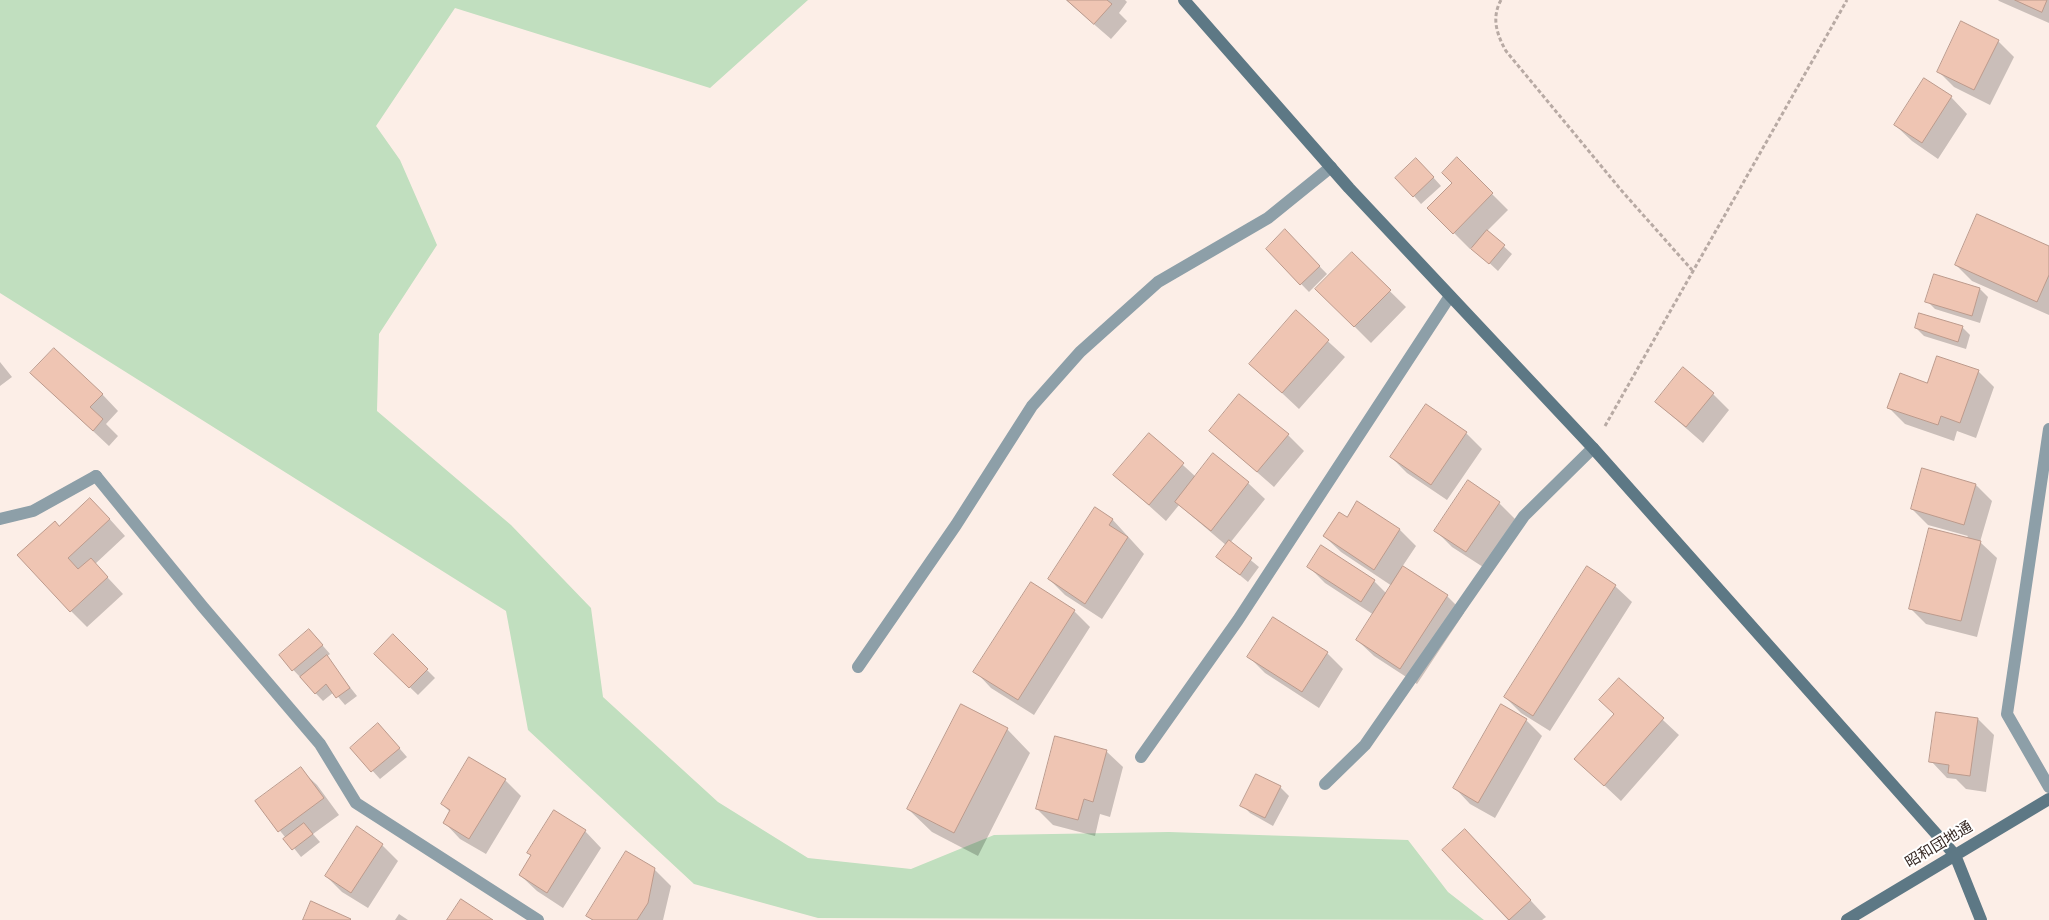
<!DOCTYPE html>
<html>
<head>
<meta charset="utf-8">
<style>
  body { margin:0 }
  canvas { display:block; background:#fceee7 }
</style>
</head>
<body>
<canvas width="2049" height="920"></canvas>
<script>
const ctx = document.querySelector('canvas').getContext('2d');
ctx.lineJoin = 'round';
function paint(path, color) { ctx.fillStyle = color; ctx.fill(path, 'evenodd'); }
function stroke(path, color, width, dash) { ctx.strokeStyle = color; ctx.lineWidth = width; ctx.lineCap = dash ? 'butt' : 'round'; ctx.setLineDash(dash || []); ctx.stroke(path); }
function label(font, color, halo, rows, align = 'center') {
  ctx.font = font + ' "Fira Sans","Noto Sans JP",sans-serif'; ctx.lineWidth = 4; ctx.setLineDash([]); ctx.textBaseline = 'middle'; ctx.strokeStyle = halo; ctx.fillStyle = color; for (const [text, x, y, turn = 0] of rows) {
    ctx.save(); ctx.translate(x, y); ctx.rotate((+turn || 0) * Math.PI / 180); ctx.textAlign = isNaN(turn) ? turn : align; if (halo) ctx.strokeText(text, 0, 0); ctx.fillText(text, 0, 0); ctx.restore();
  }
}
paint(new Path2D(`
  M 0,0 L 808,0 L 710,88 L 455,8 L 376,126 L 400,160 L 437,245 L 379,334 L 377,411 L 511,525 L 591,608 L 603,697 L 718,802 L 808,858 L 911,869 L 994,835 L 1169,832 L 1408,840 L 1448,892 L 1484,920 L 818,918 L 694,884 L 528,730 L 506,611 L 0,293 Z`), '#c1dfbf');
paint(new Path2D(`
  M 1066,0 L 1125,0 L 1127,2 L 1119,13 L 1127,21 L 1111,39 Z
  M 1998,0 L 2049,0 L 2049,23 L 1999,1 Z
  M 1998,41 L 2014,57 L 1990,105 L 1954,87 L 1938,71 Z
  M 1951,97 L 1967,114 L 1938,159 L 1912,141 L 1895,125 Z
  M 1457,159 L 1508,210 L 1487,231 L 1512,254 L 1498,271 L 1472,247 L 1470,249 L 1429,208 L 1453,183 Z
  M 1424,167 L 1441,186 L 1421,204 L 1414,196 Z
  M 1285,231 L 1327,274 L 1309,292 L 1267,249 Z
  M 2049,248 L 2049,315 L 1972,281 L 1956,265 Z
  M 1352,254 L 1406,307 L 1371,343 L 1317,289 Z
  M 1935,275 L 1980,289 L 1988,297 L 1980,323 L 1935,309 L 1927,301 Z
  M 1296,312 L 1345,357 L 1299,409 L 1251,364 Z
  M 1962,327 L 1970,335 L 1966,349 L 1924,336 L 1916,328 Z
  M 0,362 L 12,377 L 0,386 Z
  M 1978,371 L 1994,387 L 1976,438 L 1957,431 L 1954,441 L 1905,424 L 1889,408 L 1928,385 Z
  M 48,389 L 102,394 L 118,411 L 106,424 L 118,436 L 109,446 Z
  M 1713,394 L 1729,410 L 1703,443 L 1656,402 Z
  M 1210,431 L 1288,435 L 1304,451 L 1274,487 Z
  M 1466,433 L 1482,449 L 1447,500 L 1407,473 L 1391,457 Z
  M 1150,435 L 1196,477 L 1213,455 L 1248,483 L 1265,499 L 1230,543 L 1259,567 L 1248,582 L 1218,557 L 1227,546 L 1179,505 L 1166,521 L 1115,475 Z
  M 1923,470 L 1976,485 L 1992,501 L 1980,542 L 1997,558 L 1977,637 L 1926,624 L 1910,608 L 1968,536 L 1928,525 L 1912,509 Z
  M 1499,503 L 1515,519 L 1483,567 L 1452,547 L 1436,531 Z
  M 106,515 L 125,536 L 95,564 L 123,594 L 87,627 L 71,611 L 60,528 Z
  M 1112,519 L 1144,554 L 1102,619 L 1065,595 L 1049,579 Z
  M 1347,519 L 1400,530 L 1416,546 L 1402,567 L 1447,596 L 1464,613 L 1417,684 L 1374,656 L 1357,640 L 1374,615 L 1325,583 L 1309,567 L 1374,581 L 1387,594 L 1392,586 L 1341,552 L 1324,536 Z
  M 1615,586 L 1632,602 L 1550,731 L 1521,713 L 1505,697 Z
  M 1074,611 L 1090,627 L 1034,715 L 991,688 L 975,671 Z
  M 393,636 L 435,678 L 418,695 L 375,654 Z
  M 317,639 L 330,654 L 326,657 L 357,696 L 345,705 L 334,692 L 323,701 L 280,656 Z
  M 1327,653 L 1343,669 L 1319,708 L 1265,673 L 1249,657 Z
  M 1619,679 L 1679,735 L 1621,801 L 1576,759 L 1615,715 Z
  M 1978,719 L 1994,735 L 1986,792 L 1966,789 L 1956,779 L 1947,778 L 1931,761 Z
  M 1526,720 L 1542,736 L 1495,818 L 1470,804 L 1454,787 Z
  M 1007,729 L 1030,753 L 978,856 L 932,832 L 908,809 Z
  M 386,733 L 407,757 L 380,779 L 352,748 Z
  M 1106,751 L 1123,767 L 1110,817 L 1100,814 L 1095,836 L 1053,825 L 1037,809 Z
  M 300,769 L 317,785 L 339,815 L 313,834 L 320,842 L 301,857 L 257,802 Z
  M 1257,775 L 1281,788 L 1289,796 L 1273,826 L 1250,813 L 1242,805 Z
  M 505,780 L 521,796 L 486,854 L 460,839 L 444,822 L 450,812 L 442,804 Z
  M 554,811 L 585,831 L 601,848 L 563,908 L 537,891 L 520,875 L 532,856 L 528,852 Z
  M 1465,830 L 1546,917 L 1542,920 L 1508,920 L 1444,850 Z
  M 382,845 L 398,861 L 368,908 L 342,892 L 326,876 Z
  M 654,869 L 671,886 L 663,920 L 592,920 L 588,916 Z
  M 399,914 L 408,920 L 395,920 Z`), '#0003');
const building = new Path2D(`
  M 1067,0 L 1107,0 L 1112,4 L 1094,24 Z
  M 2015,0 L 2047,0 L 2042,12 Z
  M 1961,21 L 1999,40 L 1974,90 L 1937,72 Z
  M 1924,78 L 1952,96 L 1922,143 L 1894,125 Z
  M 1457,157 L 1493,193 L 1453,234 L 1427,208 L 1452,183 L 1442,173 Z
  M 1416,158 L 1434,177 L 1413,197 L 1395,178 Z
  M 1977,214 L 2049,246 L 2049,275 L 2037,302 L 1955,265 Z
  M 1285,229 L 1320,266 L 1300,285 L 1266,249 Z
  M 1487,230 L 1505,245 L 1489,264 L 1471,249 Z
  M 1352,252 L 1391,290 L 1354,327 L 1315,289 Z
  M 1934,274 L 1980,288 L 1972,316 L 1925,302 Z
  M 1296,310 L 1329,340 L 1282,393 L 1249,364 Z
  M 1919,313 L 1963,326 L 1958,342 L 1915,328 Z
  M 54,348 L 103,394 L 90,407 L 103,419 L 93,431 L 30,373 Z
  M 1937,356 L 1979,370 L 1960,423 L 1941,416 L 1938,425 L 1887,408 L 1900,373 L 1927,383 Z
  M 1683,367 L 1714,393 L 1686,427 L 1655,402 Z
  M 1239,394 L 1289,434 L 1257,472 L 1209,431 Z
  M 1426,404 L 1467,432 L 1431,485 L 1390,457 Z
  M 1149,433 L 1184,463 L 1149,505 L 1113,475 Z
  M 1213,453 L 1249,482 L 1211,531 L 1175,502 Z
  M 1922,468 L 1976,484 L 1964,525 L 1911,509 Z
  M 1468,480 L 1500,502 L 1466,552 L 1434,531 Z
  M 90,498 L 110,519 L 68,558 L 78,569 L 91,558 L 108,577 L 70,612 L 17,555 L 55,521 L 59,526 Z
  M 1357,501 L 1400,529 L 1374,570 L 1323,536 L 1339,512 L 1347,517 Z
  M 1095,507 L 1113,519 L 1109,525 L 1128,537 L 1085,604 L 1048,579 Z
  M 1929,528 L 1981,541 L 1961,621 L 1909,609 Z
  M 1229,540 L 1252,558 L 1240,575 L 1216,557 Z
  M 1321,545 L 1375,580 L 1361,602 L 1307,567 Z
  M 1403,566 L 1448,595 L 1400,669 L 1356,640 Z
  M 1587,566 L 1616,585 L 1533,716 L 1504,697 Z
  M 1031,582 L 1075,610 L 1018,700 L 973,672 Z
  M 1273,617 L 1328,652 L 1302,692 L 1247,657 Z
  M 309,629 L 323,645 L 292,671 L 279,655 Z
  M 393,634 L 428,669 L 409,688 L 374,654 Z
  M 327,655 L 350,688 L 336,698 L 326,684 L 315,694 L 300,677 Z
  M 1619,678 L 1664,718 L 1604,786 L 1574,759 L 1614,714 L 1599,700 Z
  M 961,704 L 1008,728 L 954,833 L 907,809 Z
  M 1501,704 L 1527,719 L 1478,803 L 1453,788 Z
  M 1936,712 L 1978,718 L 1970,776 L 1948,773 L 1949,765 L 1929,762 Z
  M 378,723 L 400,748 L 371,772 L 350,748 Z
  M 1055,736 L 1107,750 L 1093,802 L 1084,799 L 1078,820 L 1036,809 Z
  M 469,757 L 506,779 L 469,839 L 443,823 L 450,810 L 441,804 Z
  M 301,767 L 324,798 L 278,832 L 255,801 Z
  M 1256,774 L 1281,786 L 1265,818 L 1240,806 Z
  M 554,810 L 586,830 L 547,893 L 519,875 L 531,855 L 527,853 Z
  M 304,823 L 313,834 L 292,850 L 283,839 Z
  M 357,826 L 383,844 L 351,893 L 325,876 Z
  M 1465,829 L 1531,900 L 1509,920 L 1442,850 Z
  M 626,851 L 655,868 L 648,903 L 637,920 L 593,920 L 586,916 Z
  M 461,899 L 493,920 L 447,920 Z
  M 311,901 L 351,919 L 350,920 L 303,920 Z`);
paint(building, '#efc5b3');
stroke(building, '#bc9a8c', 1);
stroke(new Path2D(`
  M 1501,0 C 1491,18 1497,35 1506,51 L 1621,190 L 1692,270
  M 1605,426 L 1847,0`), '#b8aaa4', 3, [4, 2.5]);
stroke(new Path2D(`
  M 0,519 L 33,511 L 96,476
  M 858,667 L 956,525 L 1032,406 L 1080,352 L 1158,282 L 1268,218 L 1331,167
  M 1325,784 L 1365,745 L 1524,516 L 1593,448`), '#8d9fa8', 12);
stroke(new Path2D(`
  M 2049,429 L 2007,714 L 2049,787
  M 96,476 L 203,607 L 320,744 L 356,803 L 538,920
  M 1141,757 L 1238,620 L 1450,296`), '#8d9fa8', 12);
stroke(new Path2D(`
  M 1184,0 L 1349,188 L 1593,448 L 1955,855 L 1981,920
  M 1847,920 L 2049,799`), '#5d7885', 12);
label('15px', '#362823', '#fff', [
  ["昭和団地通",1939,845,-31]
]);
</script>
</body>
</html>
